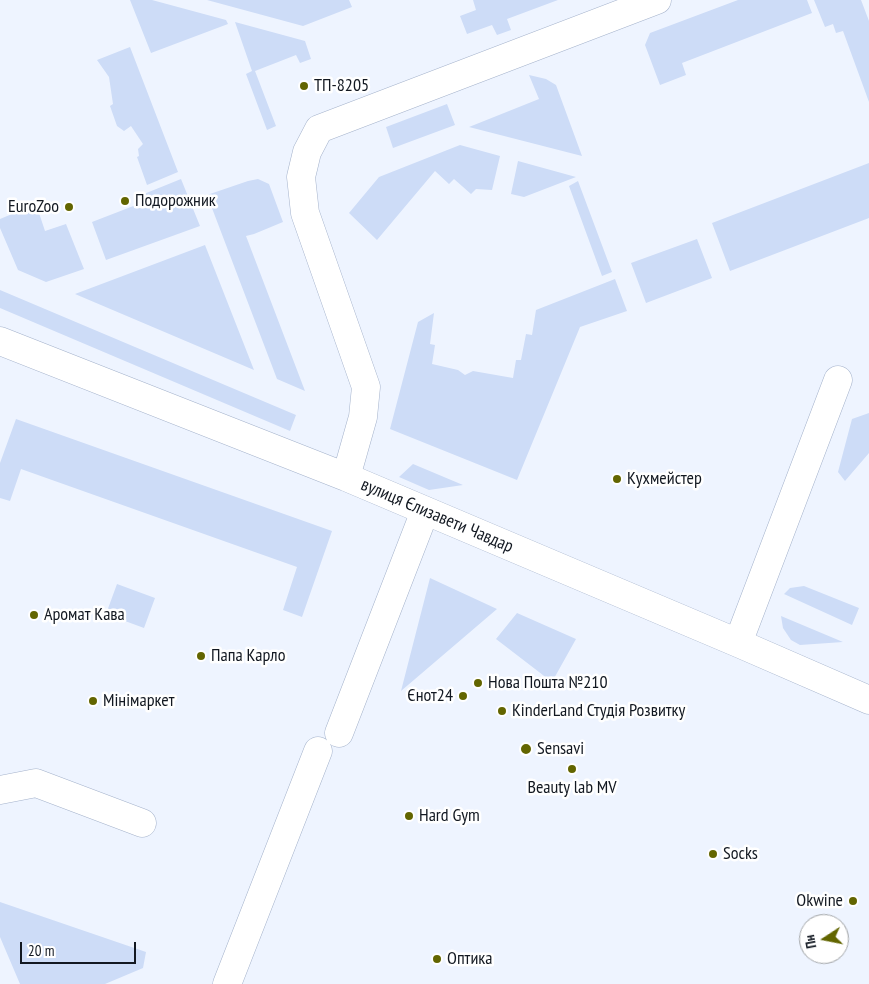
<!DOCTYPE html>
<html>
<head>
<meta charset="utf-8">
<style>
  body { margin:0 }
  #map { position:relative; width:869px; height:984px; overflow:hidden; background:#eef4ff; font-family:"PT Sans Narrow",sans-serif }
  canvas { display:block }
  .north { position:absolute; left:799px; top:914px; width:50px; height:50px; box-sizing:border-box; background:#fff; border:1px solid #a0a3a6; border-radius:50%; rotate:259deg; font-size:14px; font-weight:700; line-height:20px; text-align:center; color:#121821 }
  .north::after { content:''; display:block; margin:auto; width:18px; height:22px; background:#626500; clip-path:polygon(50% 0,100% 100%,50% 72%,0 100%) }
  .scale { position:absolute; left:20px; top:942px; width:116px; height:22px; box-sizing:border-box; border:2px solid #121821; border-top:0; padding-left:6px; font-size:15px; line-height:18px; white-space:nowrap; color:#121821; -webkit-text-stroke:4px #fff; paint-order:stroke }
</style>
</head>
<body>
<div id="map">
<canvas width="869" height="984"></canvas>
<div class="north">Пн</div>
<div class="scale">20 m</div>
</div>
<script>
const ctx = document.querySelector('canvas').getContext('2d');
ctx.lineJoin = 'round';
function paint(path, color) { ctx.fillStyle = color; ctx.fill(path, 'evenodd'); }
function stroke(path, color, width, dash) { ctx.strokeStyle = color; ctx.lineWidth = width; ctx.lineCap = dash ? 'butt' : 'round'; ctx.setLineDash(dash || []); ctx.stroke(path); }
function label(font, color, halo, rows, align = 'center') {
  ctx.font = font + ' "PT Sans Narrow",sans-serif'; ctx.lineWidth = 5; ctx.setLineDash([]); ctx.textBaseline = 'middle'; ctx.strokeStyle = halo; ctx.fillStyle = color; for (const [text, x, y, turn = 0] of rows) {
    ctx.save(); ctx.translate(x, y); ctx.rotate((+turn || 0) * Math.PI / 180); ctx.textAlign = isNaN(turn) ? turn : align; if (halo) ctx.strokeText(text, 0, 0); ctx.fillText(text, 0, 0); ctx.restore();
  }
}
paint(new Path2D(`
  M 130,0 L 152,0 L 226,20 L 228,24 L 151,53 Z
  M 207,0 L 349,0 L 352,7 L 303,26 Z
  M 473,0 L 558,0 L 507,19 L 511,30 L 497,35 L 492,25 L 467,34 L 460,16 L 476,10 Z
  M 738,0 L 807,0 L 812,13 L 682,63 L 686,75 L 660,85 L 645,45 L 650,33 Z
  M 814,0 L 861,0 L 869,21 L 869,102 L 843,31 L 836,33 L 833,24 L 825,27 Z
  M 235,22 L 305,41 L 311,59 L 300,63 L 296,55 L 255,71 L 276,126 L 267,130 L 246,74 L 252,71 Z
  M 130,47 L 178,172 L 147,185 L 137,157 L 139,156 L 138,149 L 143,144 L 131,126 L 124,131 L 117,126 L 110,106 L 113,104 L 109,77 L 97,60 Z
  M 529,75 L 546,79 L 556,85 L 582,156 L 469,127 L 539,99 Z
  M 447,104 L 455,125 L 393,148 L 386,127 Z
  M 460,145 L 500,156 L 492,190 L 476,189 L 471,194 L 454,179 L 449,184 L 435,171 L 377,240 L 349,213 L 379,177 Z
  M 518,161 L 576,177 L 524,197 L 511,194 Z
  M 869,163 L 869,218 L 730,271 L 712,223 Z
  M 181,179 L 200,226 L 106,260 L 92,222 L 136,205 L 134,198 Z
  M 258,179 L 269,184 L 283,222 L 254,234 L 246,236 L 305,391 L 277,379 L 207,195 L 248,181 Z
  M 578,181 L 612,272 L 602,276 L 569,186 Z
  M 36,204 L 45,231 L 66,224 L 84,269 L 46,282 L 18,270 L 0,228 L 0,219 Z
  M 697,239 L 712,278 L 646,303 L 631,263 Z
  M 205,245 L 254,370 L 75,294 Z
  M 615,279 L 627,311 L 580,327 L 517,480 L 390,429 L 418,322 L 434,313 L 430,344 L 435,345 L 432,364 L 458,370 L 465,375 L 473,371 L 513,378 L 516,360 L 521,360 L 526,334 L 532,335 L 536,310 Z
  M 0,290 L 296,415 L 290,431 L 0,308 Z
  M 869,413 L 869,453 L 845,481 L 838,472 L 852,419 Z
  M 16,419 L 332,531 L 302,617 L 283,610 L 297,567 L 21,469 L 10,501 L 0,498 L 0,463 Z
  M 413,464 L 463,485 L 429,490 L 399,477 Z
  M 430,578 L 497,609 L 401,691 Z
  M 117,584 L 155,598 L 144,628 L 106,614 Z
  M 804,586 L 859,608 L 852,625 L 784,594 L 790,588 Z
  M 517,613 L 576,639 L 552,682 L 496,639 Z
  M 781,616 L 843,642 L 800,645 L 791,640 L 783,628 Z
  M 0,902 L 146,952 L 143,968 L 105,984 L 20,984 L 0,937 Z`), '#cddcf7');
const minor = new Path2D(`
  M 0,341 L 346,477 L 738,643 L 869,700
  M 346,477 L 363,417 L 366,387 L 305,213 L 301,177 L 307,152 L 319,129 L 657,0
  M 738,643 L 838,380
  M 339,733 L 425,511
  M 0,790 L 36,783 L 142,823
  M 227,984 L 318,751`);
stroke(minor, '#a4b2cb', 29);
stroke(minor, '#fff', 28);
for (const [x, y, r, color] of [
  [304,86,5,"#626500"],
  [125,201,5,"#626500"],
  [69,207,5,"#626500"],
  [617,479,5,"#626500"],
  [34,615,5,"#626500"],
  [201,656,5,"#626500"],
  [478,683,5,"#626500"],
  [463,696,5,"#626500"],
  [93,701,5,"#626500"],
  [502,711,5,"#626500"],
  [526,749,6,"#626500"],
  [572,769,5,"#626500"],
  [409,816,5,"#626500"],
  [713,854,5,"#626500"],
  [853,901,5,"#626500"],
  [437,959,5,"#626500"]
]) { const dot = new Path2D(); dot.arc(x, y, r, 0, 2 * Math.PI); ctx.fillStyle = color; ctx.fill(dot); stroke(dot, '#fff', 2); }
label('18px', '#121821', '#fff', [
  ["ТП-8205",314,86],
  ["Подорожник",135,201],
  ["EuroZoo",59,207,"right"],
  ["Кухмейстер",627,479],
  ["Аромат Кава",44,615],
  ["Папа Карло",211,656],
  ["Нова Пошта №210",488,683],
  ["Єнот24",453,696,"right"],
  ["Мінімаркет",103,701],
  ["KinderLand Студія Розвитку",512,711],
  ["Sensavi",537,749],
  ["Beauty lab MV",572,788,"center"],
  ["Hard Gym",419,816],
  ["Socks",723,854],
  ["Okwine",843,901,"right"],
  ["Оптика",447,959]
], 'left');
label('18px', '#121821', '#fff', [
  ["вулиця Єлизавети Чавдар",437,516,23]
]);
</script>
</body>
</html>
